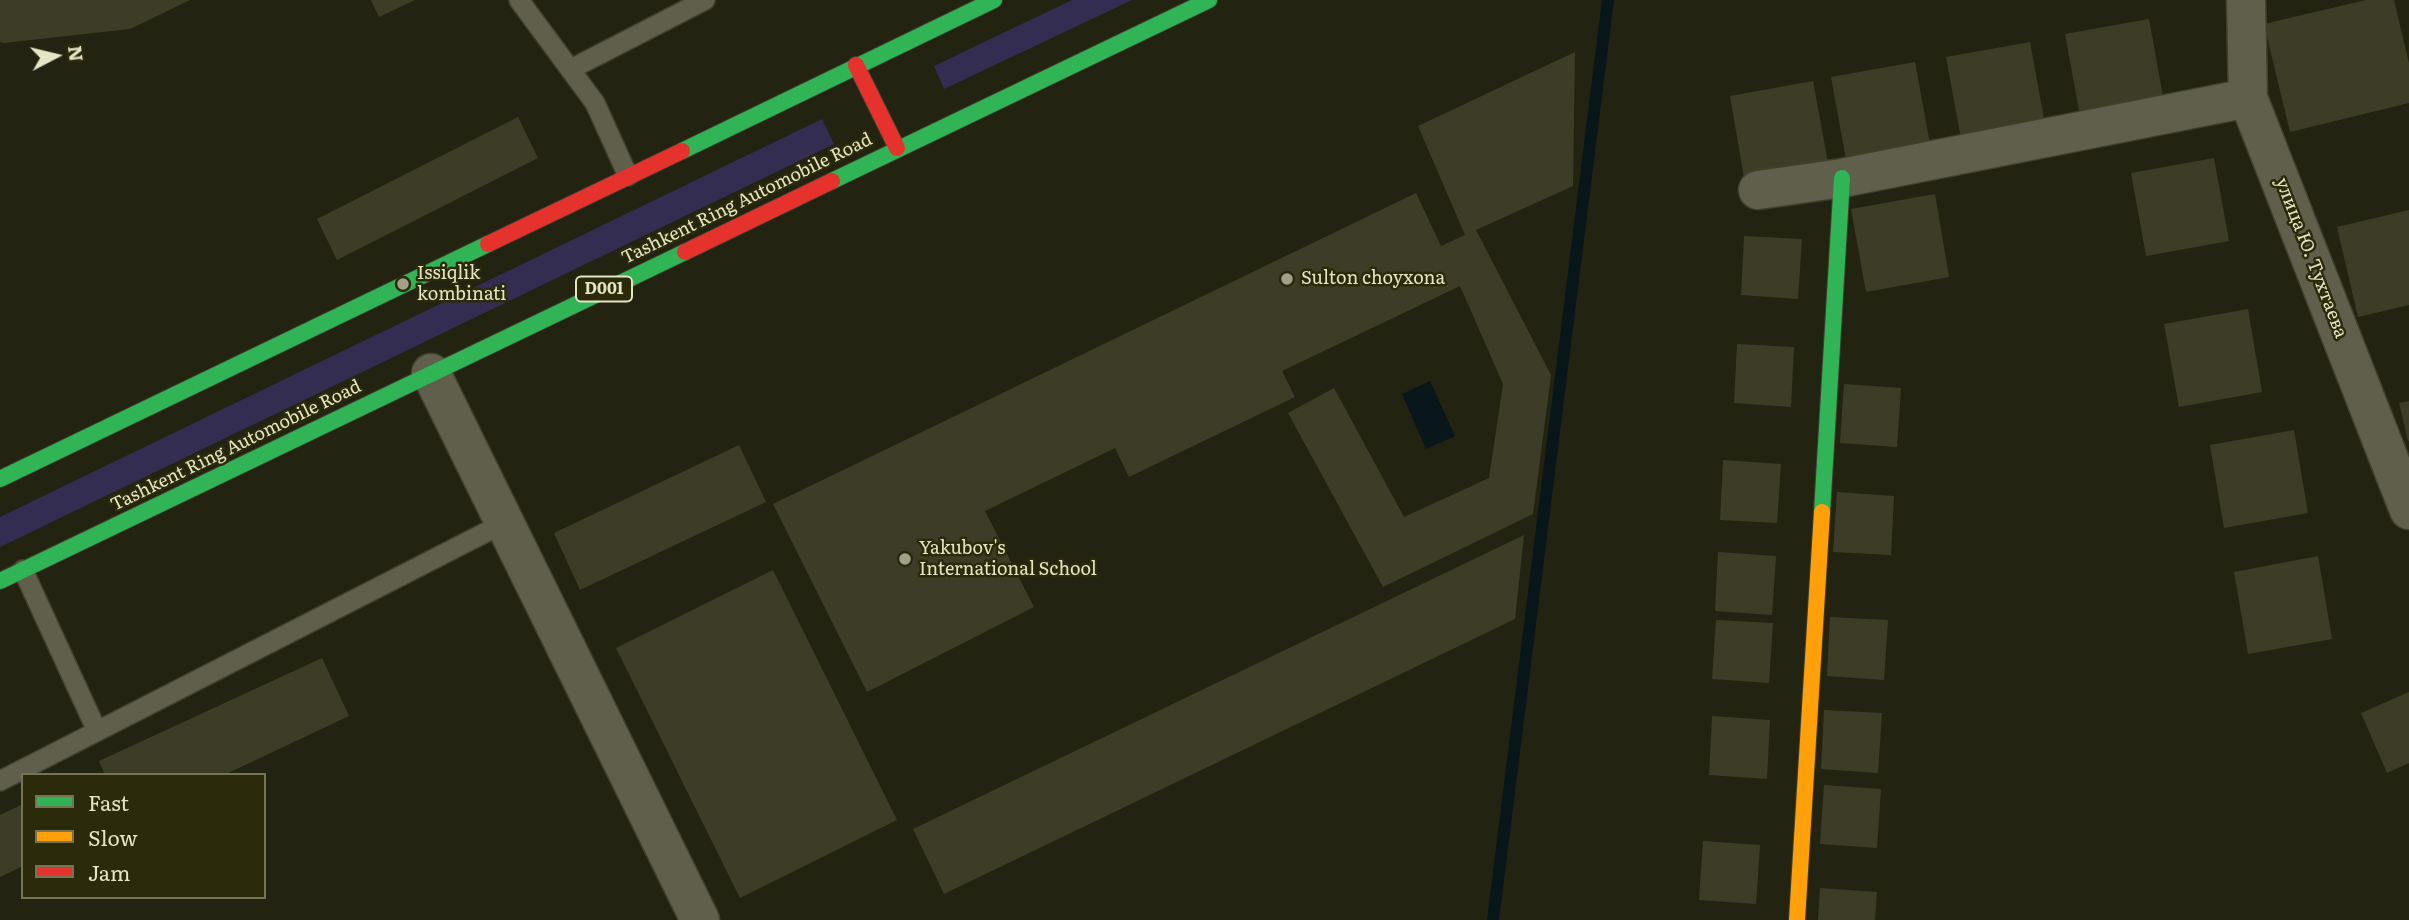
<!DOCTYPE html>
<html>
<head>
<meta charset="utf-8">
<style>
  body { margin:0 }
  #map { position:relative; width:2409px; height:920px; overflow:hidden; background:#232312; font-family:Literata,serif }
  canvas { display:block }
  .legend { position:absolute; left:21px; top:773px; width:245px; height:126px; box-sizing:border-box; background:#2b2a0a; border:2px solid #757555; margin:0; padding:9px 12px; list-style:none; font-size:21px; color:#e4e5c5 }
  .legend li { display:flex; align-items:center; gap:14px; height:35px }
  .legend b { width:35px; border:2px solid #757555 }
  .north { position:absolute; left:21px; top:21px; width:70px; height:70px; -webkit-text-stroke:5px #2b2a0a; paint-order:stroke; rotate:83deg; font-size:19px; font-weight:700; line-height:28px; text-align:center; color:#e4e5c5 }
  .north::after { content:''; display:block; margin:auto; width:24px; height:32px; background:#e4e5c5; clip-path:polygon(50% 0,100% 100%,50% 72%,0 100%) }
</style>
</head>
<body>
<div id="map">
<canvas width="2409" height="920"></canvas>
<ul class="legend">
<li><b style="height:9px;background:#30b455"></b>Fast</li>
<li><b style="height:9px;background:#ff9f0a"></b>Slow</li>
<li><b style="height:9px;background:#e5322d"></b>Jam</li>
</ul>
<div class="north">N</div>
</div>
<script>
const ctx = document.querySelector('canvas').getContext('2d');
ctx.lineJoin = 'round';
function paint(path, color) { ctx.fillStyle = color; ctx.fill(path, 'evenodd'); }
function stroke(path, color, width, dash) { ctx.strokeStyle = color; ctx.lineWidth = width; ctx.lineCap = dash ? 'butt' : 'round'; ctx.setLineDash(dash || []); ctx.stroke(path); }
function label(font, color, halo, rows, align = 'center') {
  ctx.font = font + ' Literata,serif'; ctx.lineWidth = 5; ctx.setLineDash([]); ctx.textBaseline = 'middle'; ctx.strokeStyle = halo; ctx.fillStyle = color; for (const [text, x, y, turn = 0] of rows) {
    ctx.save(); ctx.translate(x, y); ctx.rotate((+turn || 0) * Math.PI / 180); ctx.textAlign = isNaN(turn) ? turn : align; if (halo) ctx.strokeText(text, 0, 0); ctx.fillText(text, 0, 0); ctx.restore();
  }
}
paint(new Path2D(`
  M 1072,0 L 1132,0 L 944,89 L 934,66 Z
  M 822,119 L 834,144 L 0,547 L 0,517 Z`), '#332d52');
paint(new Path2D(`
  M 1430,381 L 1455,436 L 1426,449 L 1402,394 Z`), '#09161a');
stroke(new Path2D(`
  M 1493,920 L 1608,0`), '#09161a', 12);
paint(new Path2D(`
  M 0,0 L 190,0 L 130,29 L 4,43 L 0,42 Z
  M 371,0 L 415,0 L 379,17 Z
  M 2366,0 L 2394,0 L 2409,63 L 2409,103 L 2290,132 L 2264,24 Z
  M 2149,19 L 2164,102 L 2080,116 L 2065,34 Z
  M 2030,42 L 2045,124 L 1961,139 L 1946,57 Z
  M 1575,52 L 1573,186 L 1476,230 L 1551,375 L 1533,514 L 1383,587 L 1288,413 L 1334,388 L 1404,517 L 1489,478 L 1503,384 L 1460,286 L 1282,371 L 1295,397 L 1129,477 L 1115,448 L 985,511 L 1034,607 L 867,692 L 773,504 L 1416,193 L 1441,246 L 1465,235 L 1418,126 Z
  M 1915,62 L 1930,144 L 1846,159 L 1831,77 Z
  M 1813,81 L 1828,163 L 1744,178 L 1730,96 Z
  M 518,117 L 538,158 L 337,260 L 317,219 Z
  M 2214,158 L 2229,241 L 2146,256 L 2131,173 Z
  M 1935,194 L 1949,277 L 1866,292 L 1851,209 Z
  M 2409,210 L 2409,305 L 2358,317 L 2337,227 Z
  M 1744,236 L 1802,239 L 1798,299 L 1741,295 Z
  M 2248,309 L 2262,392 L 2179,407 L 2164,324 Z
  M 1737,344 L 1794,347 L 1791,407 L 1734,403 Z
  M 1844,384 L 1901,388 L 1897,447 L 1840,443 Z
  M 2409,401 L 2409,441 L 2408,441 L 2399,403 Z
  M 2294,430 L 2308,513 L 2224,528 L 2210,445 Z
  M 739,445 L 766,502 L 580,590 L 554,533 Z
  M 1723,460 L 1781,464 L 1777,523 L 1720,520 Z
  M 1837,492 L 1894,496 L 1891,555 L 1833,552 Z
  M 1524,535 L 1515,619 L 944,894 L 913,829 Z
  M 1718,552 L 1776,556 L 1772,615 L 1715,611 Z
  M 2318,556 L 2332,639 L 2248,654 L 2234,572 Z
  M 773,570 L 897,820 L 740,898 L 616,648 Z
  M 1830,617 L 1888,620 L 1884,680 L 1827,676 Z
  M 1716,620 L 1773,623 L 1769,683 L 1712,679 Z
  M 322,658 L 349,716 L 224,775 L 105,775 L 99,761 Z
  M 2409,692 L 2409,763 L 2387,773 L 2361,713 Z
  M 1824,710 L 1882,713 L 1878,773 L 1821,769 Z
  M 1712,716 L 1770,720 L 1767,779 L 1709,775 Z
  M 1824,785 L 1881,789 L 1877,848 L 1820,844 Z
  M 23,804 L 23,866 L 0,877 L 0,815 Z
  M 1703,841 L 1760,845 L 1756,904 L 1699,900 Z
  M 1820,888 L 1877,892 L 1875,920 L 1818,920 Z`), '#3d3d27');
const lane = new Path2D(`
  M 519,0 L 595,103 L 628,176
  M 571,69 L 705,0
  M 23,570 L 97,731
  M 0,781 L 504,523`);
const street = new Path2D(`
  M 2246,0 L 2248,98 L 2409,510
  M 1758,190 L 1842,178 L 2248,98
  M 431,373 L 700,920`);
const fast = new Path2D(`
  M 682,151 L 994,0
  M 832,181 L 1209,0
  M 0,479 L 488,244
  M 1822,512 L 1842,178
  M 0,581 L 685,252`);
const slow = new Path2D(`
  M 1797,920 L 1822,512`);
const jam = new Path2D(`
  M 856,65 L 897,148
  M 488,244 L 682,151
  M 685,252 L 832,181`);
stroke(lane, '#404031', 22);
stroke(street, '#404031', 41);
stroke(fast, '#404031', 18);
stroke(slow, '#404031', 18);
stroke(jam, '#404031', 18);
stroke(lane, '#605f4b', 19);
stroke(street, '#605f4b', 38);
stroke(fast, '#30b455', 16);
stroke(slow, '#ff9f0a', 16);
stroke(jam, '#e5322d', 16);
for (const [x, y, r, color] of [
  [1287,279,7,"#a0a186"],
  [403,284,7,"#a0a186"],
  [905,559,7,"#a0a186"]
]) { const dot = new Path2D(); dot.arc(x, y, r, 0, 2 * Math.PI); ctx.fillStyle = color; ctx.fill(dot); stroke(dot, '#2b2a0a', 2.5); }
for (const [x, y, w] of [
  [604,289,56]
]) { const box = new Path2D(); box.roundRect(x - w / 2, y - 12.5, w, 25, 5); ctx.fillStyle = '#2b2a0a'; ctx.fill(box); stroke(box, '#e4e5c5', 2); }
label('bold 16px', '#e4e5c5', null, [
  ["D001",604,289]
]);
label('18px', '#e4e5c5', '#2b2a0a', [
  ["Tashkent Ring Automobile Road",747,199,-26],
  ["улица Ю. Тухтаева",2311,258,69],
  ["Tashkent Ring Automobile Road",236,446,-26]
]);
label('18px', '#e4e5c5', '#2b2a0a', [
  ["Issiqlik",417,274],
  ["kombinati",417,295],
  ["Sulton choyxona",1301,279],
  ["Yakubov's",919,549],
  ["International School",919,570]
], 'left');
</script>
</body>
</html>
